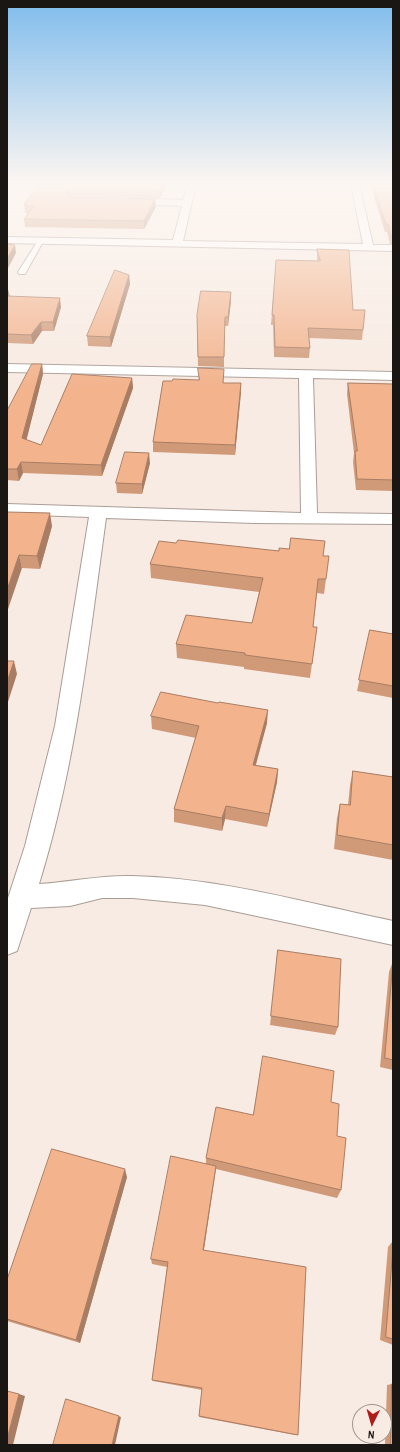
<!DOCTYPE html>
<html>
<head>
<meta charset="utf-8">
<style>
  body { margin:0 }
  #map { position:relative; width:400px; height:1452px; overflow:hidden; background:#f8ebe3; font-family:"Archivo Narrow",sans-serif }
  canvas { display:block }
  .frame { position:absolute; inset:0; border:8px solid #1a1613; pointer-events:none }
  .north { position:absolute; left:352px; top:1404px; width:40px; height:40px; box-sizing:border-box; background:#f8ebe3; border:1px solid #9f9690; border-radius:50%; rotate:185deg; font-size:11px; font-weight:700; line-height:16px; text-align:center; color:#1a1613 }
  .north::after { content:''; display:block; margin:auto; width:14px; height:18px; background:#ae1d1b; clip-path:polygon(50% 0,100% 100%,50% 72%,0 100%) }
</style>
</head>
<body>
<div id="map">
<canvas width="400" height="1452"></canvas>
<div class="frame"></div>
<div class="north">N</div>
</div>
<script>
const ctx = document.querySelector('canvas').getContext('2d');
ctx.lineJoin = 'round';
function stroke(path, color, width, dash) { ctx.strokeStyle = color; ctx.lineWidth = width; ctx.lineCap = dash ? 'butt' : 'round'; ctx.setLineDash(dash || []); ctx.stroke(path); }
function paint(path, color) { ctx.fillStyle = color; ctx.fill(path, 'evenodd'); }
const lane = new Path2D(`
  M 39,239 L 44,240 L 25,274 L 19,274 L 18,272 Z`);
const street = new Path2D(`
  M 188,184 L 196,184 L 183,241 L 363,244 L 351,184 L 359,184 L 373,245 L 393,245 L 393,251 L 7,243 L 7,237 L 173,240 L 182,206 L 126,204 L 122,201 L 126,198 L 183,200 Z
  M 7,364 L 393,372 L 393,380 L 313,378 L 317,513 L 393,514 L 393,524 L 254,523 L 106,518 C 89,641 76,765 39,884 C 70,882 101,875 132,876 C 220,878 307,903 393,921 L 393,945 L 205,905 L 133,898 L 102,898 L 70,906 L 31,908 L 17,951 L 7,955 L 7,901 L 25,846 L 55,726 L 89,517 L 7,514 L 7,504 L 301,513 L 299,378 L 7,372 Z`);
stroke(lane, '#aa9e97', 2);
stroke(street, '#aa9e97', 2);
paint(lane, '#fff');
paint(street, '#fff');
paint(new Path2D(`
  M 39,184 L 167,184 L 160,198 L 71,196 L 70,197 L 155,199 L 156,207 L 144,229 L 25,227 L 24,219 L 28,213 L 25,213 L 24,205 Z
  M 370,184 L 393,184 L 393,244 L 390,244 L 387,232 L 385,232 Z
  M 317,249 L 353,310 L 363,330 L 362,340 L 309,338 L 310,348 L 309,358 L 274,357 L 273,325 L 271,325 L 276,260 L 317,261 Z
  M 129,275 L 130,284 L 111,347 L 88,346 L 87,336 Z
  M 7,288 L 9,296 L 61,307 L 54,331 L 42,331 L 33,344 L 7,343 Z
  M 231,292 L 231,301 L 228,326 L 224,326 L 224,367 L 198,366 L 197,315 Z
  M 42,364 L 43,374 L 26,440 L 41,445 L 132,378 L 133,388 L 102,476 L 23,473 L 19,481 L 7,480 L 7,411 Z
  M 223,383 L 241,383 L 235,455 L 153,452 L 153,442 Z
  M 348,383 L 393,384 L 393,491 L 356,490 L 353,462 L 354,453 L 347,394 Z
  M 150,463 L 142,494 L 117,493 L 116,483 Z
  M 7,512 L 52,526 L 40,569 L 22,568 Z
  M 176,543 L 279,551 L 323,556 L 326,579 L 324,594 L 317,593 L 313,627 L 317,627 L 310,678 L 244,669 L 244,667 L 177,658 L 176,644 L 252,623 L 259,592 L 151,578 L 150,564 Z
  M 370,630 L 393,634 L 393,698 L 357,691 Z
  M 151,716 L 267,723 L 256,765 L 278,769 L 277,782 L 267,827 L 225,819 L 222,831 L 174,822 L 174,809 L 196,738 L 152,729 Z
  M 353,771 L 393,777 L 393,860 L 334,849 L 337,818 L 340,804 L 348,805 L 350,785 Z
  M 278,950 L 338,1027 L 335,1035 L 270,1025 Z
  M 393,961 L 393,1070 L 380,1067 L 389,972 Z
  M 331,1102 L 337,1136 L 341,1190 L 337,1198 L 216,1169 L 204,1250 L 298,1435 L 295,1435 L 199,1417 L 202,1390 L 153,1381 L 152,1380 L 167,1267 L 152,1264 L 151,1259 L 206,1163 L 206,1158 L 253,1115 Z
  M 127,1177 L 80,1343 L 7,1321 L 7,1280 Z
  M 393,1241 L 393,1345 L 380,1340 L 388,1247 Z
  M 392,1384 L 393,1445 L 385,1445 L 387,1385 Z`), '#d09a79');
paint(new Path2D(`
  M 163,184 L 167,184 L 160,198 L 160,190 Z
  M 70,188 L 71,196 L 66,200 L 65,192 Z
  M 155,199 L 156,207 L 144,229 L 144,221 Z
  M 15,245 L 16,253 L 7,270 L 7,259 Z
  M 129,275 L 130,284 L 111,347 L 110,337 Z
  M 8,289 L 10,297 L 7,301 L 7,290 Z
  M 231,292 L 231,301 L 228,326 L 228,317 Z
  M 60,298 L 61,307 L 54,331 L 53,322 Z
  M 41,322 L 42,331 L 33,344 L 31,335 Z
  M 42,364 L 43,374 L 24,450 L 22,438 Z
  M 132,378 L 133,388 L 102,476 L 101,465 Z
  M 241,383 L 241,393 L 235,455 L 235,445 Z
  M 149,453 L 150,463 L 142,494 L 142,484 Z
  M 21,462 L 23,473 L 19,481 L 17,469 Z
  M 50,513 L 52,526 L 40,569 L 37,556 Z
  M 19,555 L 22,568 L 7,612 L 7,590 Z
  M 14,661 L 17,674 L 7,705 L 7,682 Z
  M 268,710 L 267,723 L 252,778 L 253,765 Z
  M 278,769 L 277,782 L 267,827 L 269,814 Z
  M 226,806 L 225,819 L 222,831 L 222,818 Z
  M 216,1166 L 215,1173 L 203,1255 L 203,1250 Z
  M 125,1169 L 127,1177 L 80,1343 L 76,1340 Z
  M 19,1394 L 25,1396 L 13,1445 L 7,1445 L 7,1439 Z
  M 66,1399 L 121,1417 L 115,1445 L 112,1445 Z`), '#a97d63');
const building = new Path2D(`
  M 39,184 L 163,184 L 160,190 L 70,188 L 65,192 L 70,197 L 155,199 L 144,221 L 24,219 L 34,206 L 24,205 Z
  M 373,184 L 393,184 L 393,236 L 391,236 L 388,224 L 386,224 Z
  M 7,244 L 15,245 L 7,259 Z
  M 317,249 L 349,250 L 353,310 L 365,310 L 363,330 L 308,328 L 310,348 L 275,347 L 274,315 L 272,315 L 276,260 L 320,261 Z
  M 115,270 L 129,275 L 110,337 L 87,336 Z
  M 201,291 L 231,292 L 228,317 L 225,317 L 224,357 L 198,357 L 197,315 Z
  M 7,296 L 60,298 L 53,322 L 41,322 L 31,335 L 7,334 Z
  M 32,364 L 42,364 L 22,438 L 41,445 L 72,374 L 132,378 L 101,465 L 21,462 L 17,469 L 7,469 L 7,411 Z
  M 198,368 L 224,369 L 223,383 L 241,383 L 235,445 L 153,442 L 163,381 L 172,381 L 173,379 L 199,380 Z
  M 348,383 L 393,384 L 393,480 L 357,479 L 355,451 L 357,451 Z
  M 125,452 L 149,453 L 142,484 L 116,483 Z
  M 7,512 L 50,513 L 37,556 L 19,555 L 7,590 Z
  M 291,538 L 325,541 L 323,556 L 329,556 L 326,579 L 318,579 L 313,627 L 317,627 L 312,664 L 245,655 L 245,653 L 176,644 L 186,615 L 252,623 L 263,578 L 150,564 L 159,541 L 176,543 L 178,540 L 279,551 L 279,548 L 289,549 Z
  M 370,630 L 393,634 L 393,686 L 359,680 Z
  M 7,661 L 14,661 L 7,682 Z
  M 161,692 L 218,703 L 219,702 L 268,710 L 253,765 L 278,769 L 269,814 L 226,806 L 222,818 L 174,809 L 199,726 L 151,716 Z
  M 353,771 L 393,777 L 393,845 L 337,835 L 340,804 L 350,805 Z
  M 278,950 L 341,959 L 338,1027 L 271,1016 Z
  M 393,962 L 393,1060 L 385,1058 Z
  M 263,1056 L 334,1071 L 331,1102 L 339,1104 L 337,1136 L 346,1138 L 341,1190 L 206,1158 L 216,1107 L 253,1115 Z
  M 52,1149 L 125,1169 L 76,1340 L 7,1319 L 7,1280 Z
  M 171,1156 L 216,1166 L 203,1250 L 306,1267 L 298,1435 L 199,1416 L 202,1388 L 152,1380 L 168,1262 L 151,1259 Z
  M 393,1249 L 393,1339 L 386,1337 Z
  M 392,1384 L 393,1384 L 393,1445 L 391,1445 Z
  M 7,1391 L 19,1394 L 7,1439 Z
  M 66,1399 L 119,1416 L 112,1445 L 53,1445 Z`);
paint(building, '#f2b38d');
stroke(building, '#a97d63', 1);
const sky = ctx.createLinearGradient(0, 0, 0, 388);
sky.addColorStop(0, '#80bcec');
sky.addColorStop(0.47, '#fcf6f2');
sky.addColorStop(1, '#fcf6f200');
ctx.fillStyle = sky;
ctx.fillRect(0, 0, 400, 388);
</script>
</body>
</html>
